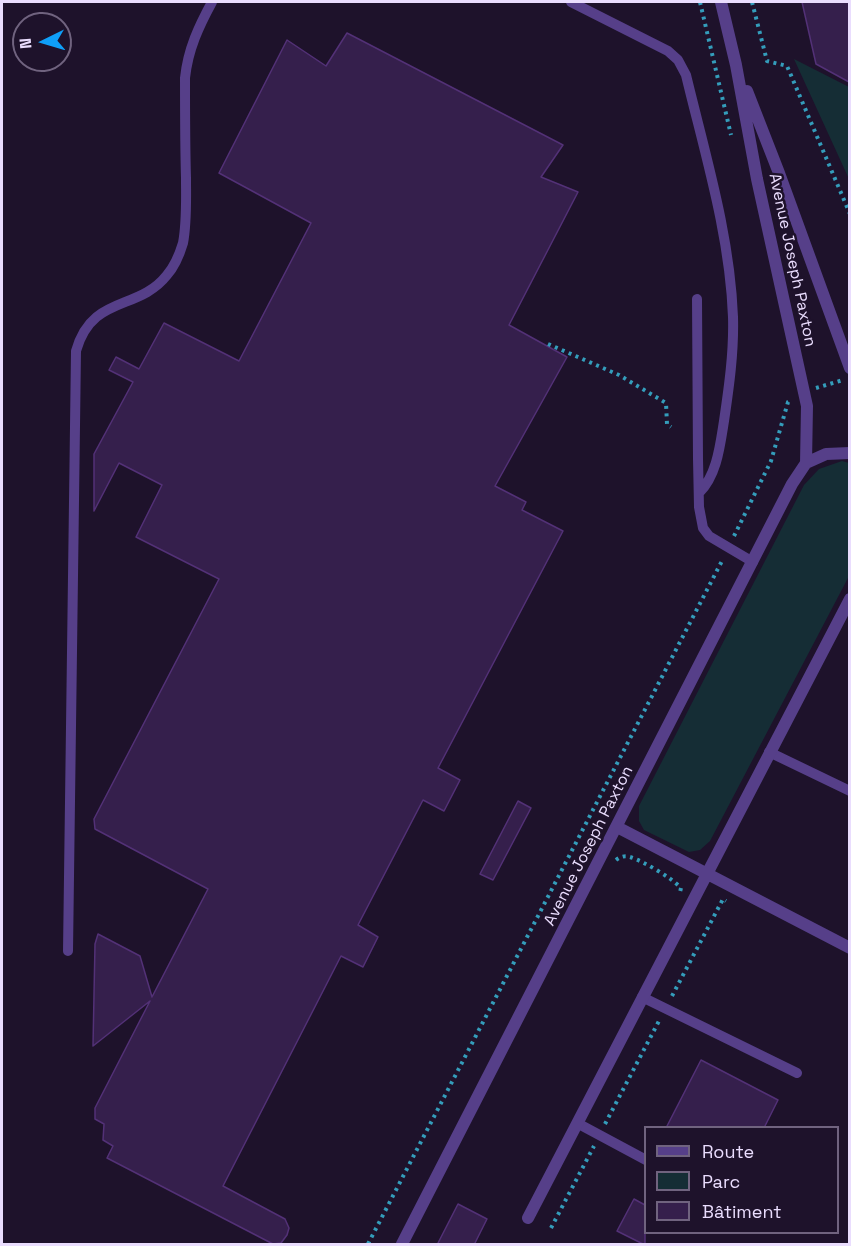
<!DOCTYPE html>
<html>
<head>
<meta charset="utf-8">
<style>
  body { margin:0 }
  #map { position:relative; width:851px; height:1246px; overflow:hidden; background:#1e122b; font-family:"Space Grotesk",sans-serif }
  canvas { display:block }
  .frame { position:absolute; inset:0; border:3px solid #eaddfe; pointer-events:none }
  .legend { position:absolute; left:644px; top:1126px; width:195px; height:108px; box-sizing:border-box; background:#1e122b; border:2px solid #70637f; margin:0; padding:8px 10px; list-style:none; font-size:18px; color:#eaddfe }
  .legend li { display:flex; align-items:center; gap:12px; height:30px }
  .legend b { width:30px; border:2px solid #70637f }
  .north { position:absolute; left:12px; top:12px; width:60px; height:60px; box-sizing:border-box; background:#1e122b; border:2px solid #70637f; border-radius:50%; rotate:265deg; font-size:16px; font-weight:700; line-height:24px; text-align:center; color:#eaddfe }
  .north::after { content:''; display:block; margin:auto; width:21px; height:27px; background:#0f9ff8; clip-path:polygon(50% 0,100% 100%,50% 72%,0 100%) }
</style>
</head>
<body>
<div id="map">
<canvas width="851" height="1246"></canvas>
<div class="frame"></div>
<ul class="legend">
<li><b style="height:8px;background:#563f89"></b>Route</li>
<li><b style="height:16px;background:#152d35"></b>Parc</li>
<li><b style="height:16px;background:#351f4c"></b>Bâtiment</li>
</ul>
<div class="north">N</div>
</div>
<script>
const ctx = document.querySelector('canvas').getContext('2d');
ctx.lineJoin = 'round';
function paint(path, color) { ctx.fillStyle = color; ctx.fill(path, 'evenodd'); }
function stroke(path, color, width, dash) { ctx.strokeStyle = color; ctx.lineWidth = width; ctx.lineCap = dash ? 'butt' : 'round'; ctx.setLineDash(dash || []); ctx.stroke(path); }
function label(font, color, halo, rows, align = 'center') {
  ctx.font = font + ' "Space Grotesk",sans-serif'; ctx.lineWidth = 5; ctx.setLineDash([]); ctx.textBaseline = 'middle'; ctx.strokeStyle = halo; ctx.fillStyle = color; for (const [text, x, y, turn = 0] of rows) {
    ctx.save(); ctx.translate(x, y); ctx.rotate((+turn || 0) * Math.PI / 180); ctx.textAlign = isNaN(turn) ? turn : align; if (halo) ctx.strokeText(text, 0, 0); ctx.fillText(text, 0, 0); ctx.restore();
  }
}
paint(new Path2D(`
  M 794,59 L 849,87 L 849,180 L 849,179 Z
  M 842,461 L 849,463 L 849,576 L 710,841 L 700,850 L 689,852 L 644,830 L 639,821 L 639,806 L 804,485 L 819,469 Z`), '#152d35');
const building = new Path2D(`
  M 802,2 L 849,2 L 849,82 L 816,64 Z
  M 347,33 L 563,145 L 541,177 L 578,192 L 509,325 L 567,357 L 495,486 L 526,502 L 522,510 L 563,531 L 438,768 L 460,780 L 444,811 L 423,800 L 358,925 L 378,937 L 363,967 L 341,956 L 223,1186 L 285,1219 L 289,1228 L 287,1235 L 281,1243 L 273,1244 L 107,1158 L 113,1146 L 103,1140 L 104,1124 L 95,1119 L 95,1108 L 150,1001 L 93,1046 L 95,944 L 98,934 L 140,956 L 152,997 L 208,889 L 95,829 L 94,819 L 219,579 L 136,537 L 162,485 L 119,463 L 94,511 L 94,454 L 133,382 L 109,370 L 116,357 L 139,369 L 164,323 L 239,361 L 311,223 L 219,173 L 287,40 L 326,66 Z
  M 518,801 L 531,808 L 493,880 L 480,874 Z
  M 701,1060 L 778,1100 L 764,1128 L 666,1128 Z
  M 634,1199 L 645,1205 L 645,1245 L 617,1231 Z
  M 458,1204 L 487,1219 L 474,1245 L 437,1245 Z`);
paint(building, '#351f4c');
stroke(building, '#533177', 1.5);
stroke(new Path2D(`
  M 700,2 L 731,135
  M 752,2 L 767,61 L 787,66 L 850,214
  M 548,344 L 619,375 L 666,403 L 667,424 L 671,427
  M 816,388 L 843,380
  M 734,536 L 771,461 L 788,402 L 791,400
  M 616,860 C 620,857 625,855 630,857 C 643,861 672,878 681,888 L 680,892
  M 672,996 L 723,899 L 726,901
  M 605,1124 L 660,1019
  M 551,1228 L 594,1146
  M 368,1244 L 723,559`), '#349dbb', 4, [3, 4.5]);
stroke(new Path2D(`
  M 571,2 L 668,51 L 678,60 L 686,75 C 705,154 730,235 733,317 C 734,352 729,387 724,421 C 720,446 717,475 699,493
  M 697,299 L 698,459 L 699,507 L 703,528 L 709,536 L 753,562
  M 769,752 L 850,791
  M 68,951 L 76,351 C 92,294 138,312 167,275 C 174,267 180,253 183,243 C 187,222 186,200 186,178 C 185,145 185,111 185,78 C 188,49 199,26 212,2
  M 642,997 L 797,1073
  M 577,1123 L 646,1160`), '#563f89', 10);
stroke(new Path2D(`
  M 747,91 L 779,173 L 850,368
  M 806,463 L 826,454 L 850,453
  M 617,827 L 850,948
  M 528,1218 L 850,599
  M 402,1244 L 792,484 L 806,463 L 807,406 L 757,179 L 736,65 L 721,2`), '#563f89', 12);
label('16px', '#eaddfe', '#1e122b', [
  ["Avenue Joseph Paxton",792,260,78],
  ["Avenue Joseph Paxton",589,846,-63]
]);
</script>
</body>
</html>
